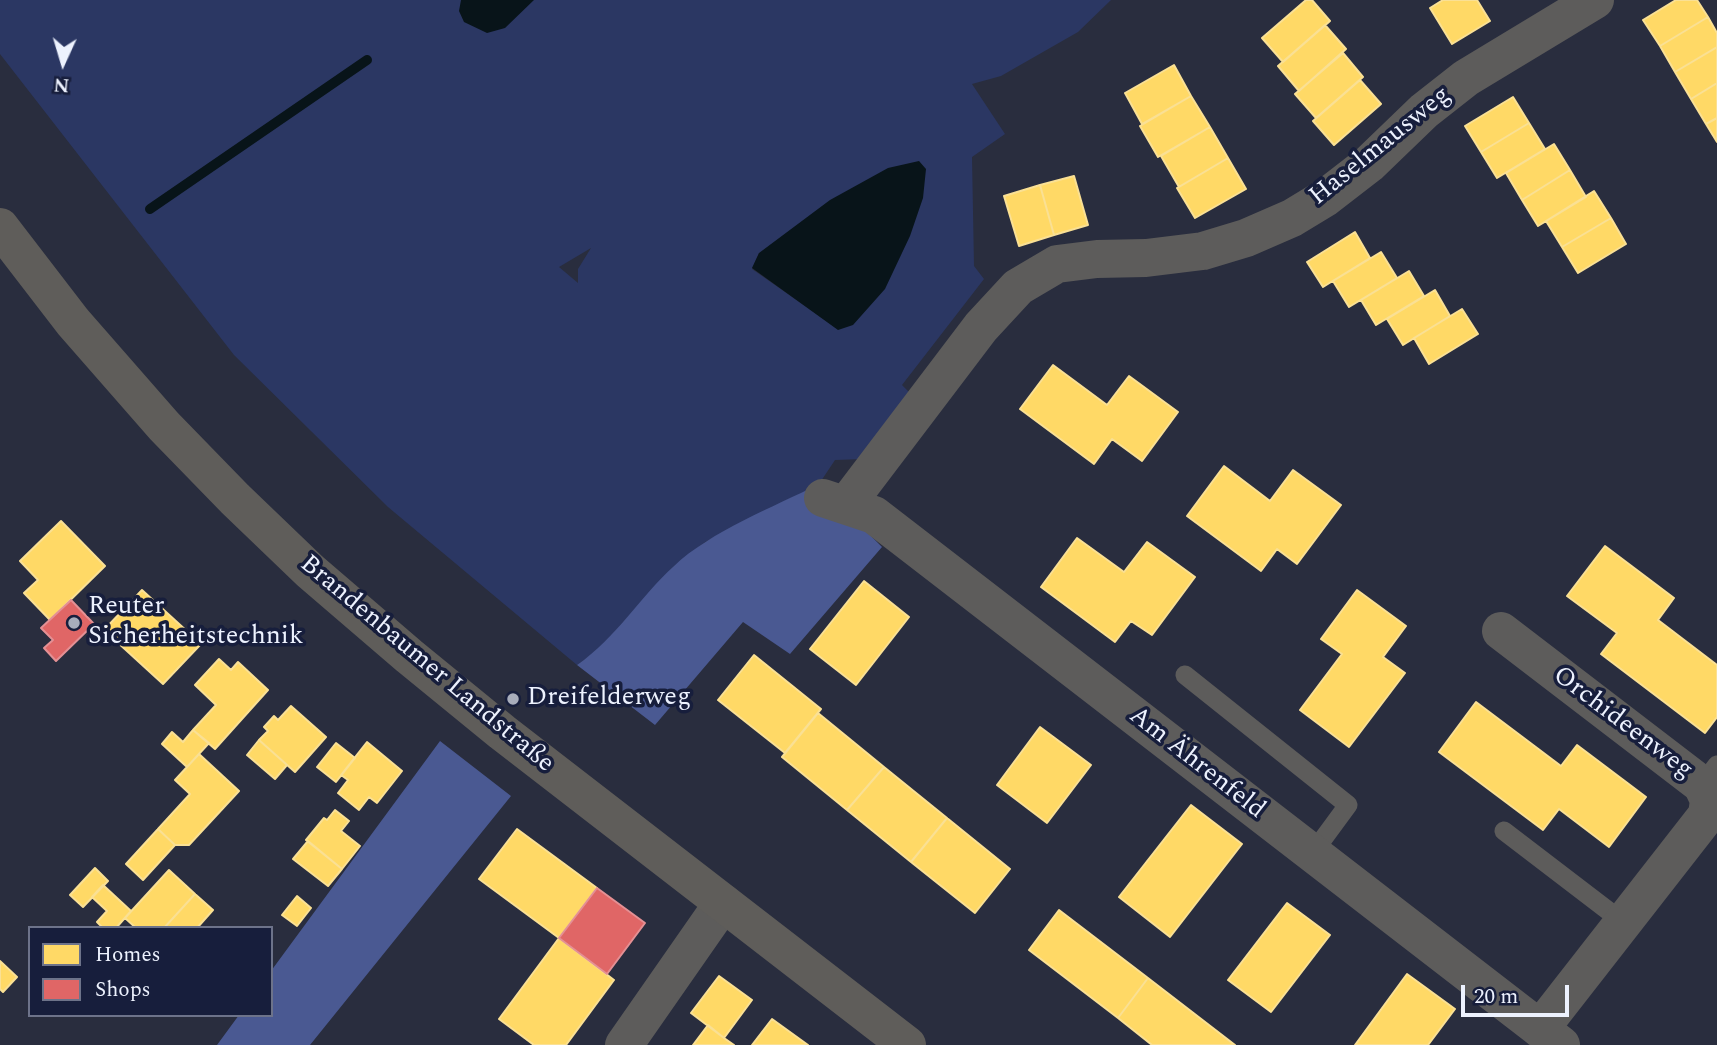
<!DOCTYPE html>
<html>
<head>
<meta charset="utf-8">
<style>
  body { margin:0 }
  #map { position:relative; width:1717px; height:1045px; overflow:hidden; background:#292d3e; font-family:Spectral,serif }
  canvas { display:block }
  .legend { position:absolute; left:28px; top:926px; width:245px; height:91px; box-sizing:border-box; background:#171e3c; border:2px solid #6d738a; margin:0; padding:9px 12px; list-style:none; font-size:21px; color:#edf2fe }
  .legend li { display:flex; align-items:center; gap:14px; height:35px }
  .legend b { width:35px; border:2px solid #6d738a }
  .north { position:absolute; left:28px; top:28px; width:70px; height:70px; -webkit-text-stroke:5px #171e3c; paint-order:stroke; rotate:184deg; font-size:19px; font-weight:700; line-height:28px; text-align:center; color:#edf2fe }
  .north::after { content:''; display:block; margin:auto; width:24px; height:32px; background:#edf2fe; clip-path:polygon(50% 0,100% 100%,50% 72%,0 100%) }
  .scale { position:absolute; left:1461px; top:985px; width:108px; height:32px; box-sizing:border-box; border:4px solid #edf2fe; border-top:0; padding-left:9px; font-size:21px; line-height:24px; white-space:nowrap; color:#edf2fe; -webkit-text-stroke:5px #171e3c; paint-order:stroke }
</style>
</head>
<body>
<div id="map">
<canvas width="1717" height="1045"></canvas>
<ul class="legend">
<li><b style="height:19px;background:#ffd966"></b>Homes</li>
<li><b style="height:19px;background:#e06666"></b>Shops</li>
</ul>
<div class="north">N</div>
<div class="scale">20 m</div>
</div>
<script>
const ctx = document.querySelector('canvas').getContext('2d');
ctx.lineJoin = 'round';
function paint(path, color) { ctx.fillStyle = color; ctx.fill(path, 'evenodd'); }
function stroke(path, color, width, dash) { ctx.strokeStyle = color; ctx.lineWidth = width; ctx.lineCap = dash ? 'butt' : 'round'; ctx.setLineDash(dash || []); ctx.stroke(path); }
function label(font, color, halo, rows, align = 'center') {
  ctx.font = font + ' Spectral,serif'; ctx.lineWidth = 7; ctx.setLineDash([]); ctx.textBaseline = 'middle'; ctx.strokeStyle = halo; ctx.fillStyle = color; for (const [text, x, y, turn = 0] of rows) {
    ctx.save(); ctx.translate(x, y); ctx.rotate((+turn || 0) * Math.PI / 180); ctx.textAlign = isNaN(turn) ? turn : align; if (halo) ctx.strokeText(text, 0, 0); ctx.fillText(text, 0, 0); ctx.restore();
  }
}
paint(new Path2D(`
  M 0,0 L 1111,0 L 1078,32 L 1001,76 L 972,84 L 1005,134 L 972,157 L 974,266 L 984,279 L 902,385 L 913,396 L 863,459 L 835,460 L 819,484 L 705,542 L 674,566 L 598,650 L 577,665 L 388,507 L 234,355 L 0,54 ZM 591,248 L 578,269 L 578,283 L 559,267 ZM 759,253 L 838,329 L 752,269 Z`), '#2b3763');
paint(new Path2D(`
  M 819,484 L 882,547 L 790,654 L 743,622 L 655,725 L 577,665 C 617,637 639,598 674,566 C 711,531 774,507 819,484 Z
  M 440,741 L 511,796 L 310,1045 L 217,1045 L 239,1015 L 271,1015 L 271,971 Z`), '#4a5992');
paint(new Path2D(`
  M 461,0 L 534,0 L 505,28 L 487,33 L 464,22 L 459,11 Z
  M 919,161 L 926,169 L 923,198 L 910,236 L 885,289 L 853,325 L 838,330 L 752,268 L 759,253 L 830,200 L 888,168 Z`), '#081419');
const homes = new Path2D(`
  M 1306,0 L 1312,0 L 1330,21 L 1283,62 L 1262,38 Z
  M 1443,0 L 1477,0 L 1490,21 L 1452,44 L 1430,8 Z
  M 1676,0 L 1697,0 L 1708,17 L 1660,46 L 1643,20 Z
  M 1708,17 L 1717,33 L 1717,47 L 1675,72 L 1660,46 Z
  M 1325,25 L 1346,49 L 1299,91 L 1278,66 Z
  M 1717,47 L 1717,83 L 1691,99 L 1675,72 Z
  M 1343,53 L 1363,77 L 1316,118 L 1295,94 Z
  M 1174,65 L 1191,96 L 1142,124 L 1125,93 Z
  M 1360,80 L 1381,104 L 1334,145 L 1313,121 Z
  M 1717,83 L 1717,118 L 1706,124 L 1691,99 Z
  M 1191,96 L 1210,127 L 1158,157 L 1140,126 Z
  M 1513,97 L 1529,123 L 1481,152 L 1465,126 Z
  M 1717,118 L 1717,142 L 1706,124 Z
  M 1529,123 L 1545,149 L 1497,178 L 1481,152 Z
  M 1210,127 L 1228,158 L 1179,187 L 1161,156 Z
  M 1554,144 L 1570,170 L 1522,200 L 1506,173 Z
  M 1228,158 L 1246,189 L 1195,218 L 1177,188 Z
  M 1570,170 L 1586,197 L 1538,226 L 1522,200 Z
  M 1074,176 L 1088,225 L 1054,235 L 1040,185 Z
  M 1040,185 L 1054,235 L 1019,246 L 1004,196 Z
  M 1594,191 L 1611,218 L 1562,247 L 1546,221 Z
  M 1611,218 L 1626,244 L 1578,273 L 1562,247 Z
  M 1355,232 L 1370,258 L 1323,287 L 1307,262 Z
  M 1381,252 L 1397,278 L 1349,307 L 1333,281 Z
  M 1409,271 L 1424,296 L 1376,325 L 1361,300 Z
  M 1435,290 L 1450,316 L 1403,345 L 1387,319 Z
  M 1462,309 L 1478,334 L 1429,364 L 1414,338 Z
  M 1053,365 L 1107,405 L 1129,376 L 1178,412 L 1142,461 L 1112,439 L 1094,464 L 1020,409 Z
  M 1224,466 L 1270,501 L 1293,470 L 1341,505 L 1297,564 L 1277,549 L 1261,571 L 1187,516 Z
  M 61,521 L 105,566 L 50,620 L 24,593 L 38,580 L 20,561 Z
  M 1077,538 L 1124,572 L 1147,542 L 1195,577 L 1152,635 L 1131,621 L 1115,642 L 1041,587 Z
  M 1605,546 L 1674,598 L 1658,620 L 1717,665 L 1717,717 L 1705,733 L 1601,654 L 1617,633 L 1567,596 Z
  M 864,581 L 909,617 L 856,685 L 810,649 Z
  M 142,590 L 201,644 L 163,684 L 104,630 Z
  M 1357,590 L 1406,626 L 1383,657 L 1405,673 L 1349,747 L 1300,710 L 1342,654 L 1321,639 Z
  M 754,655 L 821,709 L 785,753 L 718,700 Z
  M 219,659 L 231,670 L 238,662 L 268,690 L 215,749 L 193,730 L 216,705 L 195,685 Z
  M 1476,702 L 1561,766 L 1577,745 L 1646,797 L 1609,847 L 1559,809 L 1543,830 L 1439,752 Z
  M 291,706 L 326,737 L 295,772 L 259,740 L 268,731 L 264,727 L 274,716 L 278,720 Z
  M 818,713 L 884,767 L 847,810 L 782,757 Z
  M 1040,727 L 1091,765 L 1047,823 L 997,785 Z
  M 193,730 L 209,743 L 187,767 L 162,744 L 172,732 L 183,742 Z
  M 259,740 L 287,765 L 275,779 L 247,755 Z
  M 367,742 L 402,771 L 377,803 L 369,797 L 359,810 L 338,793 L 348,780 L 341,775 Z
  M 336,743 L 355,758 L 336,782 L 317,767 Z
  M 199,754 L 239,791 L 189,845 L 175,845 L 158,829 L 190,794 L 175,780 Z
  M 884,767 L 947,818 L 911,862 L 847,810 Z
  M 1191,805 L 1242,844 L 1170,937 L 1119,897 Z
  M 335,810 L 349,821 L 341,831 L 360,846 L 342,869 L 306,840 L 324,818 L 327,820 Z
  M 947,818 L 1010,869 L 975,913 L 911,862 Z
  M 158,829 L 175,845 L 143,880 L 126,864 Z
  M 517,829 L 597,888 L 559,938 L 479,879 Z
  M 308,841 L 342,869 L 328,886 L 293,859 Z
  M 95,868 L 108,881 L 83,907 L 70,895 Z
  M 169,870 L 195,894 L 164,928 L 136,928 L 125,918 Z
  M 103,885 L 131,911 L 116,928 L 103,928 L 97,922 L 107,911 L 92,897 Z
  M 195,894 L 213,910 L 197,928 L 164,928 Z
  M 297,896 L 311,908 L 297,926 L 282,915 Z
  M 1287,903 L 1330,935 L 1271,1012 L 1228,980 Z
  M 1059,910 L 1148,978 L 1118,1018 L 1029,950 Z
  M 559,938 L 614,980 L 566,1045 L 534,1045 L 499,1019 Z
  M 0,961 L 17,977 L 3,992 L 0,989 Z
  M 1407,974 L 1455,1009 L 1428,1045 L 1355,1045 Z
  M 719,976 L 752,1000 L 724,1038 L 691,1013 Z
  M 1148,978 L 1235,1045 L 1152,1045 L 1118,1018 Z
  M 772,1019 L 808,1045 L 752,1045 Z
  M 708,1025 L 724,1038 L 734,1045 L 693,1045 Z`);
paint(homes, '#ffd966');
stroke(homes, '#fae094', 2);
const shops = new Path2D(`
  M 71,600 L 94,624 L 56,661 L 44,648 L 53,640 L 41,628 Z
  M 597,888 L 645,923 L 607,974 L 559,938 Z`);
paint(shops, '#e06666');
stroke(shops, '#e49094', 2);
stroke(new Path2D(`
  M 150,209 L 367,60`), '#081419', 10);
stroke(new Path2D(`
  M 1185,675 L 1348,805 L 1312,854
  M 1702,785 L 1717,765
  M 1504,831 L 1623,922`), '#5d5c5b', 19);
stroke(new Path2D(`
  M 823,498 L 874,515 L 1561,1045
  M 846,505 L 981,327 L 1018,287 L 1057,264 L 1097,259 L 1146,258 L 1203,251 L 1246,238 L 1292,218 L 1325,198 L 1369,164 L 1424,111 L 1466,78 L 1595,0
  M 1501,631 L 1702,785 L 1709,800 L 1707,815 L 1540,1029
  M 624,1045 L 723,903`), '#5d5c5b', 38);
stroke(new Path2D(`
  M 0,227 L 73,322 L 164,426 L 235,499 L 310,571 L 409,656 L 502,732 L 907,1045`), '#5f5d5a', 38);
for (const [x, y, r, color] of [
  [74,623,7,"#a8adbb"],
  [513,699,7,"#a8adbb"]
]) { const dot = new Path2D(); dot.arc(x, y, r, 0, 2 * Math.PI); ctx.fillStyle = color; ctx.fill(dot); stroke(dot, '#171e3c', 2.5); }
label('26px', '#edf2fe', '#171e3c', [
  ["Haselmausweg",1381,147,-39],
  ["Brandenbaumer Landstraße",426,665,40],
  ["Orchideenweg",1622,724,37],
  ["Am Ährenfeld",1196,764,38]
]);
label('26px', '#edf2fe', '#171e3c', [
  ["Reuter",88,608],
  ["Sicherheitstechnik",88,638],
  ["Dreifelderweg",527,699]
], 'left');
</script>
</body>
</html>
